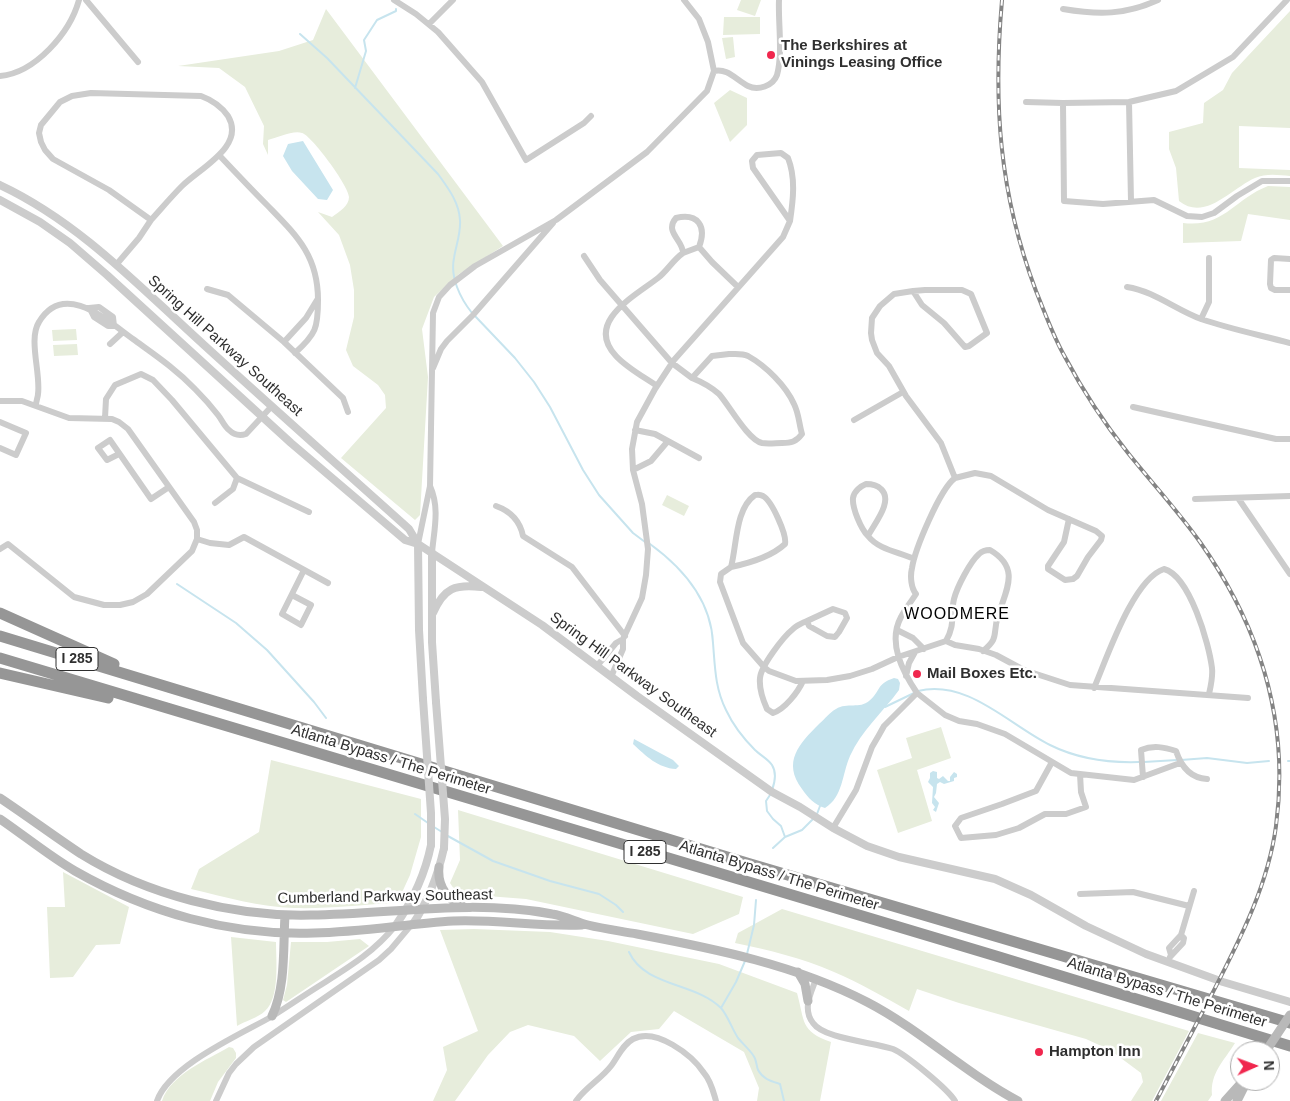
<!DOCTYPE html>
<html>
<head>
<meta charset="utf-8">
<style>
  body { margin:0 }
  #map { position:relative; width:1290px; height:1101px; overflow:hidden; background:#fff; font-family:Helvetica,sans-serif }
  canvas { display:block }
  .north { position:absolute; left:1230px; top:1041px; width:50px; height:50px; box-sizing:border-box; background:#fff; border:1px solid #acacac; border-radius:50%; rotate:88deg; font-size:14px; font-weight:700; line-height:20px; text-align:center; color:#2f2f2f }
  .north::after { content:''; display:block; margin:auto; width:18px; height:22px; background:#f0274e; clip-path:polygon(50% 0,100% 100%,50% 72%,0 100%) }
</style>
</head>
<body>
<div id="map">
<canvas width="1290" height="1101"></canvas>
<div class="north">N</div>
</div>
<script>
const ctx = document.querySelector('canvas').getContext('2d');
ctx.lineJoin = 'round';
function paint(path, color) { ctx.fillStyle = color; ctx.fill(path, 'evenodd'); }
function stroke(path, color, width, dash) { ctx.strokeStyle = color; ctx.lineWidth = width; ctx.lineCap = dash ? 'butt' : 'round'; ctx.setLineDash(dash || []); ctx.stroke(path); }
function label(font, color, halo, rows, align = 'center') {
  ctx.font = font + ' Helvetica,sans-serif'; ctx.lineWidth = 5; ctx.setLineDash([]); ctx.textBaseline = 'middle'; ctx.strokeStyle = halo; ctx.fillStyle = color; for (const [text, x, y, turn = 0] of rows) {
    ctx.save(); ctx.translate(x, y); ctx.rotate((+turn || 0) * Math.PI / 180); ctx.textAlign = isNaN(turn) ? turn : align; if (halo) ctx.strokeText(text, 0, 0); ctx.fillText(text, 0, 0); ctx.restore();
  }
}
paint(new Path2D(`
  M 741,0 L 761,0 L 755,16 L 737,10 Z
  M 326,9 L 503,246 L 459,274 L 434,297 L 422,329 L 428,377 L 420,515 L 415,520 L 341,458 L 386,408 L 385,395 L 378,385 L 353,366 L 346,350 L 354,317 L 354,290 L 350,265 L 339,235 L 318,212 L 332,217 C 339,212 349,206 349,197 C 349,186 311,135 302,133 C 293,130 277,138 268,140 L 268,155 L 263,144 L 264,126 L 245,87 L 219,68 L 178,66 L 279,51 L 313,40 Z
  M 1290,11 L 1290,128 L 1239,126 L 1239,168 L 1290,170 L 1290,176 C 1279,175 1266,173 1255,178 C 1232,188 1205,222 1179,201 L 1176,168 L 1169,149 L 1169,132 L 1203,123 L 1204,103 L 1223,90 L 1232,73 Z
  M 724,17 L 760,17 L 760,34 L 723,35 Z
  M 733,37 L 735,57 L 726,59 L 722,38 Z
  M 730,90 L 747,98 L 747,125 L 730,142 L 714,103 Z
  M 1268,186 L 1290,187 L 1290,220 L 1248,214 L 1241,241 L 1183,243 L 1183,223 C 1224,228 1234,199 1268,186 Z
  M 76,329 L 77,340 L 53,341 L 52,330 Z
  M 77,344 L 78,355 L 54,356 L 53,345 Z
  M 667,495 L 689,506 L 684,516 L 662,505 Z
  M 941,727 L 951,758 L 917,770 L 932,821 L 898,833 L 877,770 L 912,758 L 906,738 Z
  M 271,760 L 421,799 L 421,837 L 410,875 L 399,899 L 392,903 C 359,905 327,909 294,908 C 260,907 225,897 191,889 L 199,869 L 259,832 Z
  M 458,810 L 743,897 L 739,914 L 693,934 L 526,899 L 461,894 L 454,889 L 450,883 L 460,860 Z
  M 63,872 L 129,907 L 120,944 L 96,945 L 73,977 L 50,978 L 47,907 L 65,907 Z
  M 782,909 L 1189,1031 L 1152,1101 L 1131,1101 L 1143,1082 L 1141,1073 L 1110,1050 L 1086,1039 L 959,1003 L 917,989 L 909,1011 C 884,997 860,983 834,972 C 802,958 769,950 735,943 L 738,933 Z
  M 474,929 L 550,932 L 608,941 L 719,964 L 797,993 C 805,1022 800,1031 831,1042 L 820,1101 L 757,1101 L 759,1088 L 744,1052 L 674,1011 L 659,1029 L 631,1032 L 600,1061 L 574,1036 L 528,1025 L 510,1032 L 488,1055 L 455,1101 L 433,1101 L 447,1070 L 443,1047 L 478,1031 L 440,930 Z
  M 231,937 L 276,942 C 276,960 280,998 265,1011 C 258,1018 245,1021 237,1026 Z
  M 360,939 L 369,946 L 286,1002 L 283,1000 L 287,985 L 291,942 L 327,942 Z
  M 1198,1033 L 1235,1043 C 1224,1061 1210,1073 1212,1095 L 1208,1101 L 1161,1101 Z
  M 229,1047 L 233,1048 L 236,1053 L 236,1058 L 218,1082 L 210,1101 L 162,1101 C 171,1074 207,1060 229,1047 Z`), '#e7eddc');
paint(new Path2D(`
  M 303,141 L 333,190 L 327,200 L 318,199 L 292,171 L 283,156 L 288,144 Z
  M 894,678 L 898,679 L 900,683 L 899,690 C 883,712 861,731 850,756 C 842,774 843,797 825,808 C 815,805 808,798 802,789 C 782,762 799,744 819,724 C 825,719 830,712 836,709 C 847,702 860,709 869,701 C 881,691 876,684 894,678 Z
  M 634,739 L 673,760 L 679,766 L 676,769 C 658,768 646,756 633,744 Z
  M 933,771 L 937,772 L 937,778 L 939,779 L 943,776 L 948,781 L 950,781 L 950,777 L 954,772 L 957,774 L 957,777 L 954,778 L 954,781 L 944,784 L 940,782 L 937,784 L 936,793 L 934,797 L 939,803 L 936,812 L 933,810 L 935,807 L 932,803 L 933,787 L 928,782 L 930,778 L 930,773 Z`), '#c7e4ee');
stroke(new Path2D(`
  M 300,34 L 327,58 L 438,174 C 448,188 459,202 460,220 C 461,233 456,245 454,258 C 450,277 460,298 472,313
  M 355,88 L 366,51 L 364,40 L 377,20 L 396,11 L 396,9
  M 475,316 L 515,358 L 534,382 L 550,407 L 583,470 L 599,495 L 633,533 L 645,542
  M 650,544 C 683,568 711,600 713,643 C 715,667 715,688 726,710 C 733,725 743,738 755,750 C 760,755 768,759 772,765 C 777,773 775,782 772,790
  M 177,584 L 236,623 L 267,650 L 314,702 L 326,718
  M 918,691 C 968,679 1009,725 1050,745 C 1078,759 1108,763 1139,762
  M 885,707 L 914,693
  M 1181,760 L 1207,758 L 1247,763 L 1269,761
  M 1288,761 L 1290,761
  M 1144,762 L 1177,760
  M 770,795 L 766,801 L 767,811 L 773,819 L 781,826 L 785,837
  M 415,814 L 428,823
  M 817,814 L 820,806
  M 434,827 L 442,832
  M 446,835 L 493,861 L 550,881 L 599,894 L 616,905 L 623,912
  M 773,848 L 785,837 L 802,830 L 813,819
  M 629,952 C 645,987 695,982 721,1008 C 728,1016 732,1029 738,1038 C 743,1044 749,1049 753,1055 C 757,1060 756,1065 758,1070 C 763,1079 771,1081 780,1084 L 784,1101
  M 747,954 L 754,925 L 756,900
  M 721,1008 L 736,982 L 745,961`), '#c7e4ee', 2);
stroke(new Path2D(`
  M 86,0 L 138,62
  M 394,0 L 416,14 L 438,32 L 482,82 L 526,160 L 584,123 L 591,116
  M 1287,0 L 1233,57 L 1176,91 L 1129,102 L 1063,103 L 1064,201 L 1103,204 L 1154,200 L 1187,216 L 1202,217 L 1214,213 L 1237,196 L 1262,181 L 1290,181
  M 1063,9 C 1099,15 1125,15 1158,0
  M 429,24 L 453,0
  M 714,71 C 728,68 736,80 748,86 C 758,91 773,86 777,75 C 783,53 778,23 779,0
  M 0,76 C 35,73 70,33 79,0
  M 91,93 L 201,96 C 212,100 221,106 228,116 C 246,146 200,168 182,186 C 171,197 161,209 151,220 L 109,190 L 53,159 L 45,150 L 41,142 L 39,133 L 41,125 L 60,102 L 72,96 Z
  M 1026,102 L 1063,103
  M 1129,102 L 1131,201
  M 781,153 L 788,158 C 796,178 793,201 790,221 L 753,168 L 752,161 L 757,155 Z
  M 219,155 C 235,172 251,189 267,205 C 296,235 318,255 318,300 C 318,328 316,334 295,353
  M 699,247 L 712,262 L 738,287
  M 584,256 L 600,280 L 672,363 L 692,378
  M 1290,259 L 1274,258 L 1271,260 L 1270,284 L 1271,288 L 1275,290 L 1290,290
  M 116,265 L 139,238 L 151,220
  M 1127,287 C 1154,291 1176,310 1201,319 C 1230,329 1260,335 1290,343
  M 207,289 L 228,295 L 284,342 L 343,398 L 348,412
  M 925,290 L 962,290 L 971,294 L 987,333 L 969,346 L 965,347 L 944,323 L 922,305 L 913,291 Z
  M 89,308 L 99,307 L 113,317 L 114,326
  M 90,309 L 94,317 L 108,326 L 114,326
  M 1201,319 L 1209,302 L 1209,258
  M 284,342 L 306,318 L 317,300
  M 110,344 L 123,332
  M 729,354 C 735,354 742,353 748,356 C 766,366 786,386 794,404 C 799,414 799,424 802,434 C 796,442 791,443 782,443 C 776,443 768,444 762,443 C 748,440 729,405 719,394 C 711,387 702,382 692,378 L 712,356 Z
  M 433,368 L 441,349 L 447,341 L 473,315 L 553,223
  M 657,386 C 644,377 627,368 616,356 C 584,322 635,296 658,278 C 667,271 673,260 683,253 C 683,240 664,232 676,218 C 698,213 707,226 699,247 L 683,253
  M 0,401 L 22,401 L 69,418 L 112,419 L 119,422 L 128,429 L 194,522 L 197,530 L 197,539 L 192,551 L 147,594 L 133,602 L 120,605 L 104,605 L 74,597 L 8,544 L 0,549
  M 36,405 C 36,401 38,397 38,394 C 41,374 28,339 39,322 C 64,280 108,321 133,339 C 155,355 176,369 195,389 C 203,397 211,406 218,415 C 222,420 224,426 229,430 C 234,435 240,436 246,434 L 271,407
  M 1133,407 L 1276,439 L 1290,439
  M 105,418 L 106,399 L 115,385 L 141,374 L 153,380 L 172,400 L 237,478 L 309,512
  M 854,420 L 903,392
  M 0,422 L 26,433 L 16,455 L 0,448
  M 635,430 L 655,434 L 699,458
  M 119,454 L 107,460 L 98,448 L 110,440 L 151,499 L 169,487
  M 633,470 L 651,461 L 668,441
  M 955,478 L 975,473 L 991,476 L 1048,510 L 1096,531 L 1102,536 L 1101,540 L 1088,557 L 1077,576 L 1073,579 L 1065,580 L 1048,569 L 1048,566 L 1064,542 L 1069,519
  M 866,484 C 872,484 877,485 881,489 C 894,501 874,524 868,536 C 861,529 852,508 853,498 C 854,491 861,486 866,484 Z
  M 430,486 C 440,508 434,530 432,553
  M 755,495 C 758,495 759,494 763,496 C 772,501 787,535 785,544 C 771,557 750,563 731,567 C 737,545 735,509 755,495 Z
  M 1238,498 L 1290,574
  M 1195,499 L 1290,496
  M 215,503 L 233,489 L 237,478
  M 496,506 C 510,511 520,521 523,536 L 572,567 L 625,636
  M 868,536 C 879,550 899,552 914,559
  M 197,539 L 210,543 L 229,545 L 244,537 L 328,583
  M 418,544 L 430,486 L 433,313 L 439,297 L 450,285 L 475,266 L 556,220 L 647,152 L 707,91 L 714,71 L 708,42 L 699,19 L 684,0
  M 731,567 L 721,574 L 720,582 L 743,643 L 764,667 L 769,671 L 796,681 L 827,680 L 850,676 L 872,669 L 898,657 L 946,641 L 955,645 L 979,649 L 996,655 L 1024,670 L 1070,685 L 1248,698
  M 292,595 L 311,605 L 301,625 L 282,614 L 304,570
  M 833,609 L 845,613 L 847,618 L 839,632 L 835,637 L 827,636 L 809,626 L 807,621 Z
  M 897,630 L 913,638 L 924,649
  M 946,641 C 956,623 950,616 954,599 C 957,587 970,562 979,554 C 982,551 986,550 990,550 C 1021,568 1006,590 998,616 C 992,635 1000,637 983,651
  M 597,666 L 616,643 L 623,639
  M 906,676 L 909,663 L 915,652
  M 611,677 L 623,649 L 623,639 L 642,598 L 646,575 L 648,549 L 642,504 L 633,470 L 632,449 L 637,422 L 655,389 L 674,360 L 783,237 L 790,221
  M 803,681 C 798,692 785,709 773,713 L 767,709 C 763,700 759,688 760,678 C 761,666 783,637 793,629 C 797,625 802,623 807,621
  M 1094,688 C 1107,658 1133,579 1164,569 C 1190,576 1209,644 1212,668 C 1213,677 1211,685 1209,694
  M 917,693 L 945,715 L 959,721 L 977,724 L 1005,734 L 1071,773 L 1134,780 L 1180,763
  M 1052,762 L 1036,791 L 1002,804 L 961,818 L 955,826 L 961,838 L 996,835 L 1019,828 L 1045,814 L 1066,814 L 1086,807 L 1081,792 L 1080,774
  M 1143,777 L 1141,750 C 1153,745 1164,747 1176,751 C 1181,766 1190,778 1207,779
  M 833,828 L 856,790 L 872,747 L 879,735 L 884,726 L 917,693 C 903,672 887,643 901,617 C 905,609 911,602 916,594 C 911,588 910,576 912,568 C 915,549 940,489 955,478 L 941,443 L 906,396 L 889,366 L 877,353 L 872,340 L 871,333 L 872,318 L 880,306 L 894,294 L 913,291
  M 1080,894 L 1133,892 L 1189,906
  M 1171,955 L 1169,948 L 1181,935 L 1194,891
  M 1170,957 L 1183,943 L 1184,938 L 1181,935
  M 816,979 C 811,993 802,1009 813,1023 C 824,1039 873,1042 893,1049 C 905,1054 948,1089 955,1101
  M 157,1101 C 169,1066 239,1035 271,1017 C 287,1007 303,996 319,986 C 349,967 373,953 396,925
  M 216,1101 L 229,1073 L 236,1064 L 254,1047 L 379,960 L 391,949 L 412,924
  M 576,1101 C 586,1087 601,1079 611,1066 C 618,1057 622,1045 633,1039 C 656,1027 692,1055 704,1073 C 711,1081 713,1091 716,1101`), '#ccc', 6);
stroke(new Path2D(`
  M 0,185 C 79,222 140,287 204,345 C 272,407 341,468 409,529 L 418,544 L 419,630 L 423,699
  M 0,200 L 40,222 L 70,243 L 107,275 L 291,443 L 405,540 L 418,544 L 542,625 L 637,696 L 772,792 L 800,807 L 833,828 L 867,846 L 899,857 L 995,879 L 1031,895 L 1086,926 L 1146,954 L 1223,982 L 1290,1002
  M 432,553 L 432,642 L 436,702
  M 433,613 C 444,588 455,584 481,587
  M 413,924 C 428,901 438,875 444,848
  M 396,925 C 413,900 425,875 431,845`), '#ccc', 8);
stroke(new Path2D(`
  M 0,798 C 27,816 54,836 81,854 C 147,895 234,917 311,915 C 391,914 472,899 552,914 C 565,916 576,922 588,925 C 604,929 621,931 637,934 C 716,949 796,965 867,1002 C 921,1030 965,1073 1018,1101
  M 0,819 C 25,836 49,856 75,871 C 147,912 230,936 314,933 C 360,932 407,924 453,921 C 496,919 539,927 582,925
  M 439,867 C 437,886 447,899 464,907
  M 798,972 L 805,984 L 808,1001
  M 272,1016 C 286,987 283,947 285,915
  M 1225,1101 L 1243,1081
  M 1237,1101 L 1247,1081`), '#b9b9b9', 9);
stroke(new Path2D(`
  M 0,613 L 114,664
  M 0,636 L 747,863 L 1290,1023
  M 0,658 L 996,956 L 1290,1046
  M 0,673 L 108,698`), '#969696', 11);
const rail = new Path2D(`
  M 1002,0 C 993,103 999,193 1036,291 C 1045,313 1053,336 1065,357 C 1083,391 1104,423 1128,453 C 1152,483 1178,511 1200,542 C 1260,627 1290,721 1276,826 C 1268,886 1239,941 1212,994 C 1193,1030 1175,1065 1156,1101`);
stroke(rail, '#848484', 4);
stroke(rail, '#fff', 2, [5.5]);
stroke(new Path2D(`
  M 423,699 L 431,813 L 431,845
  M 436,702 L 445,819 L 444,848`), '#ccc', 8);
stroke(new Path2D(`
  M 1266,1051 L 1290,1015`), '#b9b9b9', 9);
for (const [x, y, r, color] of [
  [771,55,5,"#f0274e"],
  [917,674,5,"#f0274e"],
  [1039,1052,5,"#f0274e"]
]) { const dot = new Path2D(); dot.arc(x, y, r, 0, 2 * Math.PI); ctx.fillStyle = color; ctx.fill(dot); stroke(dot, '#fff', 2); }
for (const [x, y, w] of [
  [77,659,42],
  [645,852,42]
]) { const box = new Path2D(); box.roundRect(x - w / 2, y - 11.5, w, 23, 4); ctx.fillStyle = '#fff'; ctx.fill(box); stroke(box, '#2f2f2f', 1); }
label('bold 14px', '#2f2f2f', null, [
  ["I 285",77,659],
  ["I 285",645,852]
]);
label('bold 15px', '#2f2f2f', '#fff', [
  ["The Berkshires at",781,46],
  ["Vinings Leasing Office",781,63],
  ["Mail Boxes Etc.",927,674],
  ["Hampton Inn",1049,1052]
], 'left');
label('15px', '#2f2f2f', '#fff', [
  ["Spring Hill Parkway Southeast",225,346,42],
  ["Spring Hill Parkway Southeast",633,675,36],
  ["Atlanta Bypass / The Perimeter",391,760,17],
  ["Atlanta Bypass / The Perimeter",779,876,17],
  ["Cumberland Parkway Southeast",385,897,-1],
  ["Atlanta Bypass / The Perimeter",1167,993,17]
]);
ctx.letterSpacing = '1px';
label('16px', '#000', '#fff', [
  ["WOODMERE",957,615]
]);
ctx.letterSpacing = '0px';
</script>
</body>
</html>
